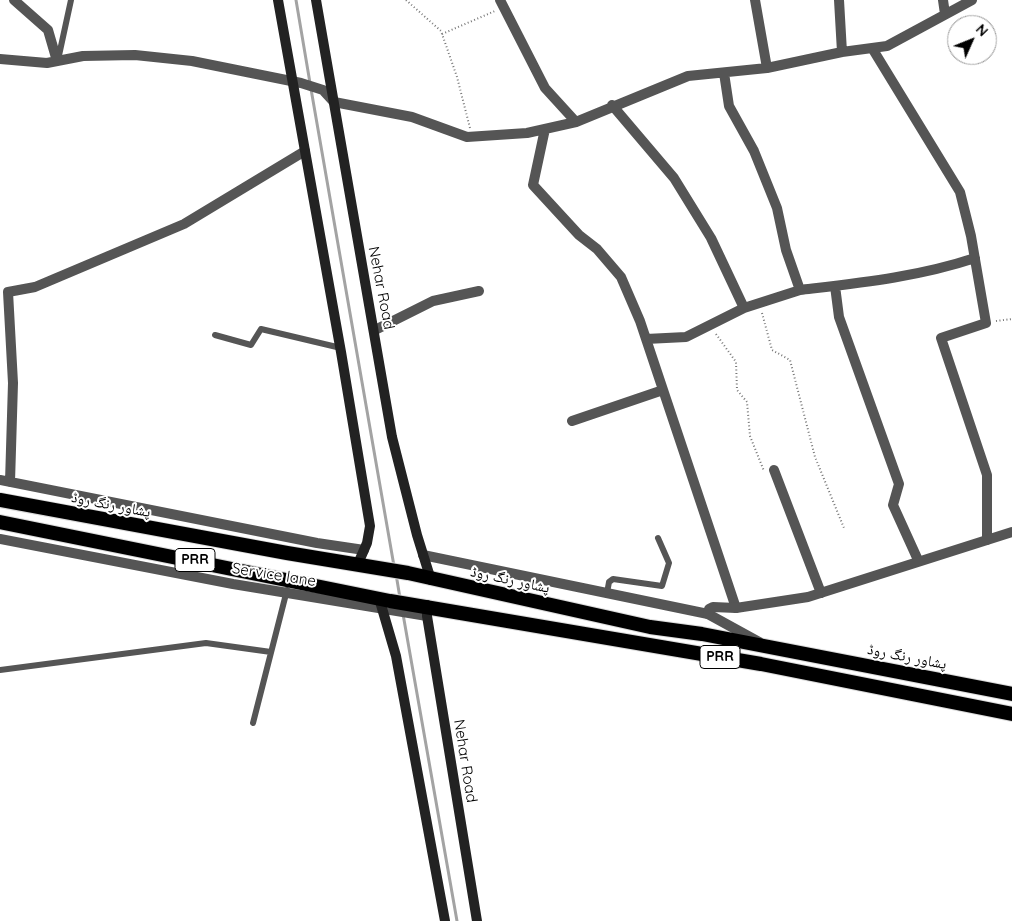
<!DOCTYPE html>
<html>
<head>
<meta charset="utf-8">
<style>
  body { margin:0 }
  #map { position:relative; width:1012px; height:921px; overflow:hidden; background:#fff; font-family:Quicksand,sans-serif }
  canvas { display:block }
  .north { position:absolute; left:947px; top:15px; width:50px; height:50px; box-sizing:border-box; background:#fff; border:1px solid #999; border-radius:50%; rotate:46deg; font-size:14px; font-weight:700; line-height:20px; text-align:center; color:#000 }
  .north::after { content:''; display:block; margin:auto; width:18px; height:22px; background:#000; clip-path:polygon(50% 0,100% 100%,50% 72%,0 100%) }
</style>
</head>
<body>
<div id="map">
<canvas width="1012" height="921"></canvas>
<div class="north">N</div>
</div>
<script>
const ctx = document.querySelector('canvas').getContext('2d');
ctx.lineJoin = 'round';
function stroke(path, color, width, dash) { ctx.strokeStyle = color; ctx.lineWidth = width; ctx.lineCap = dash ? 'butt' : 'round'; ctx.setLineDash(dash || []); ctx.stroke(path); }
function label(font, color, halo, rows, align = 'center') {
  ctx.font = font + ' Quicksand,"Noto Naskh Arabic",sans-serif'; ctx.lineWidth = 4; ctx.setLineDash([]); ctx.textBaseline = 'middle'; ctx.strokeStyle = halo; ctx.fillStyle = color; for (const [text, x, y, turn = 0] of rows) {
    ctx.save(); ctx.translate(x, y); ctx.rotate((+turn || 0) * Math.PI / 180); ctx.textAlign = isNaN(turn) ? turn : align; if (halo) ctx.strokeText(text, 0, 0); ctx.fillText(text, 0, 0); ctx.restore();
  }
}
stroke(new Path2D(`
  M 296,0 L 310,83
  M 311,89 L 394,566
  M 396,574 L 400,598
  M 403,614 L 457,921`), '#a3a3a3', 3);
const trunk = new Path2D(`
  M 0,500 L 287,553 L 408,573 L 650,627 L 702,634 L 1012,694
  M 0,522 L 390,601 L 761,664 L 1012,714`);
stroke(trunk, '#dbdbdb', 16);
stroke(new Path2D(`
  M 406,0 L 441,31 L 457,77 L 470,128
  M 442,34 L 495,11
  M 762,313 L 772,350 L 790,360 L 815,457 L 844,528
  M 996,321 L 1012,319
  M 716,334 L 736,362 L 737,390 L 747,402 L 750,436 L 764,471`), '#777', 2, [1, 2.5]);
stroke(new Path2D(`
  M 58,60 L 71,0
  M 215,335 L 251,345 L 261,329 L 341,348
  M 607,593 L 609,582 L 613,579 L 662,586 L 669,563 L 658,538
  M 0,670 L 206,643 L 271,652
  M 253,723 L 287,590`), '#555', 6);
stroke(new Path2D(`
  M 14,0 L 48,30 L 57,61
  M 500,0 L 545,88 L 576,122
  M 755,0 L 767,68
  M 839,0 L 842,52
  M 943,0 L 945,14
  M 872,48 L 960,192 L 971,236 L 986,323 L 941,338 L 987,475 L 987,540
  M 0,59 L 47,63 L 83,56 L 135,55 L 192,61 L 301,83 L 323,90 L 334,102 L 412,117 L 467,137 L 527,133 L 576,122 L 688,76 L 767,68 L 842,52 L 887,46 L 972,0
  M 724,73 L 729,106 L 754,151 L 777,208 L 786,250 L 800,290 C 859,283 918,277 975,258
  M 612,105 L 674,178 L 711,238 L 744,308
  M 545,129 L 533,185 L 579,235 L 597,249 L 621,277 L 640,321 L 736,608
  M 835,286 L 839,317 L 899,484 L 893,505 L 918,560
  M 375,330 L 433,301 L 479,291
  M 646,339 L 686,337 L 744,308 L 800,290
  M 572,421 L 663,390
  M 774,470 L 821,593
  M 0,480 L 317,543 L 364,550
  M 10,482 L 13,383 L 8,292 L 35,287 L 184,224 L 305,151
  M 0,539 L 233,584 L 427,616
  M 423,555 L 708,614 L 759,642`), '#555', 10);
stroke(new Path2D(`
  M 708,614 L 709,609 L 713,607 L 736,608 L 808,597 L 1012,532`), '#555', 10);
stroke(new Path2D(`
  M 278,0 L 341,352 L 370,526 L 367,543 L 357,566
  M 316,0 L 392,437 L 417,535 L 431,580
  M 379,598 L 396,656 L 445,921
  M 427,605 L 427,616 L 477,921`), '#222', 10);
stroke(trunk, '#000', 14);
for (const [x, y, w] of [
  [195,560,40],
  [720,657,40]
]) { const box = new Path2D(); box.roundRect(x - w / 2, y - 11.5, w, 23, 4); ctx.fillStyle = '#fff'; ctx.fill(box); stroke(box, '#000', 1); }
label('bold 14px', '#000', null, [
  ["PRR",195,560],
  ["PRR",720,657]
]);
label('15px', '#000', '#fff', [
  ["Nehar Road",381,288,79],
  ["پشاور رنگ روڈ",111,505,11],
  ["Service lane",274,575,9],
  ["پشاور رنگ روڈ",510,580,12],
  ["پشاور رنگ روڈ",907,657,11],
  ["Nehar Road",465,761,81]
]);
</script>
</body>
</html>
